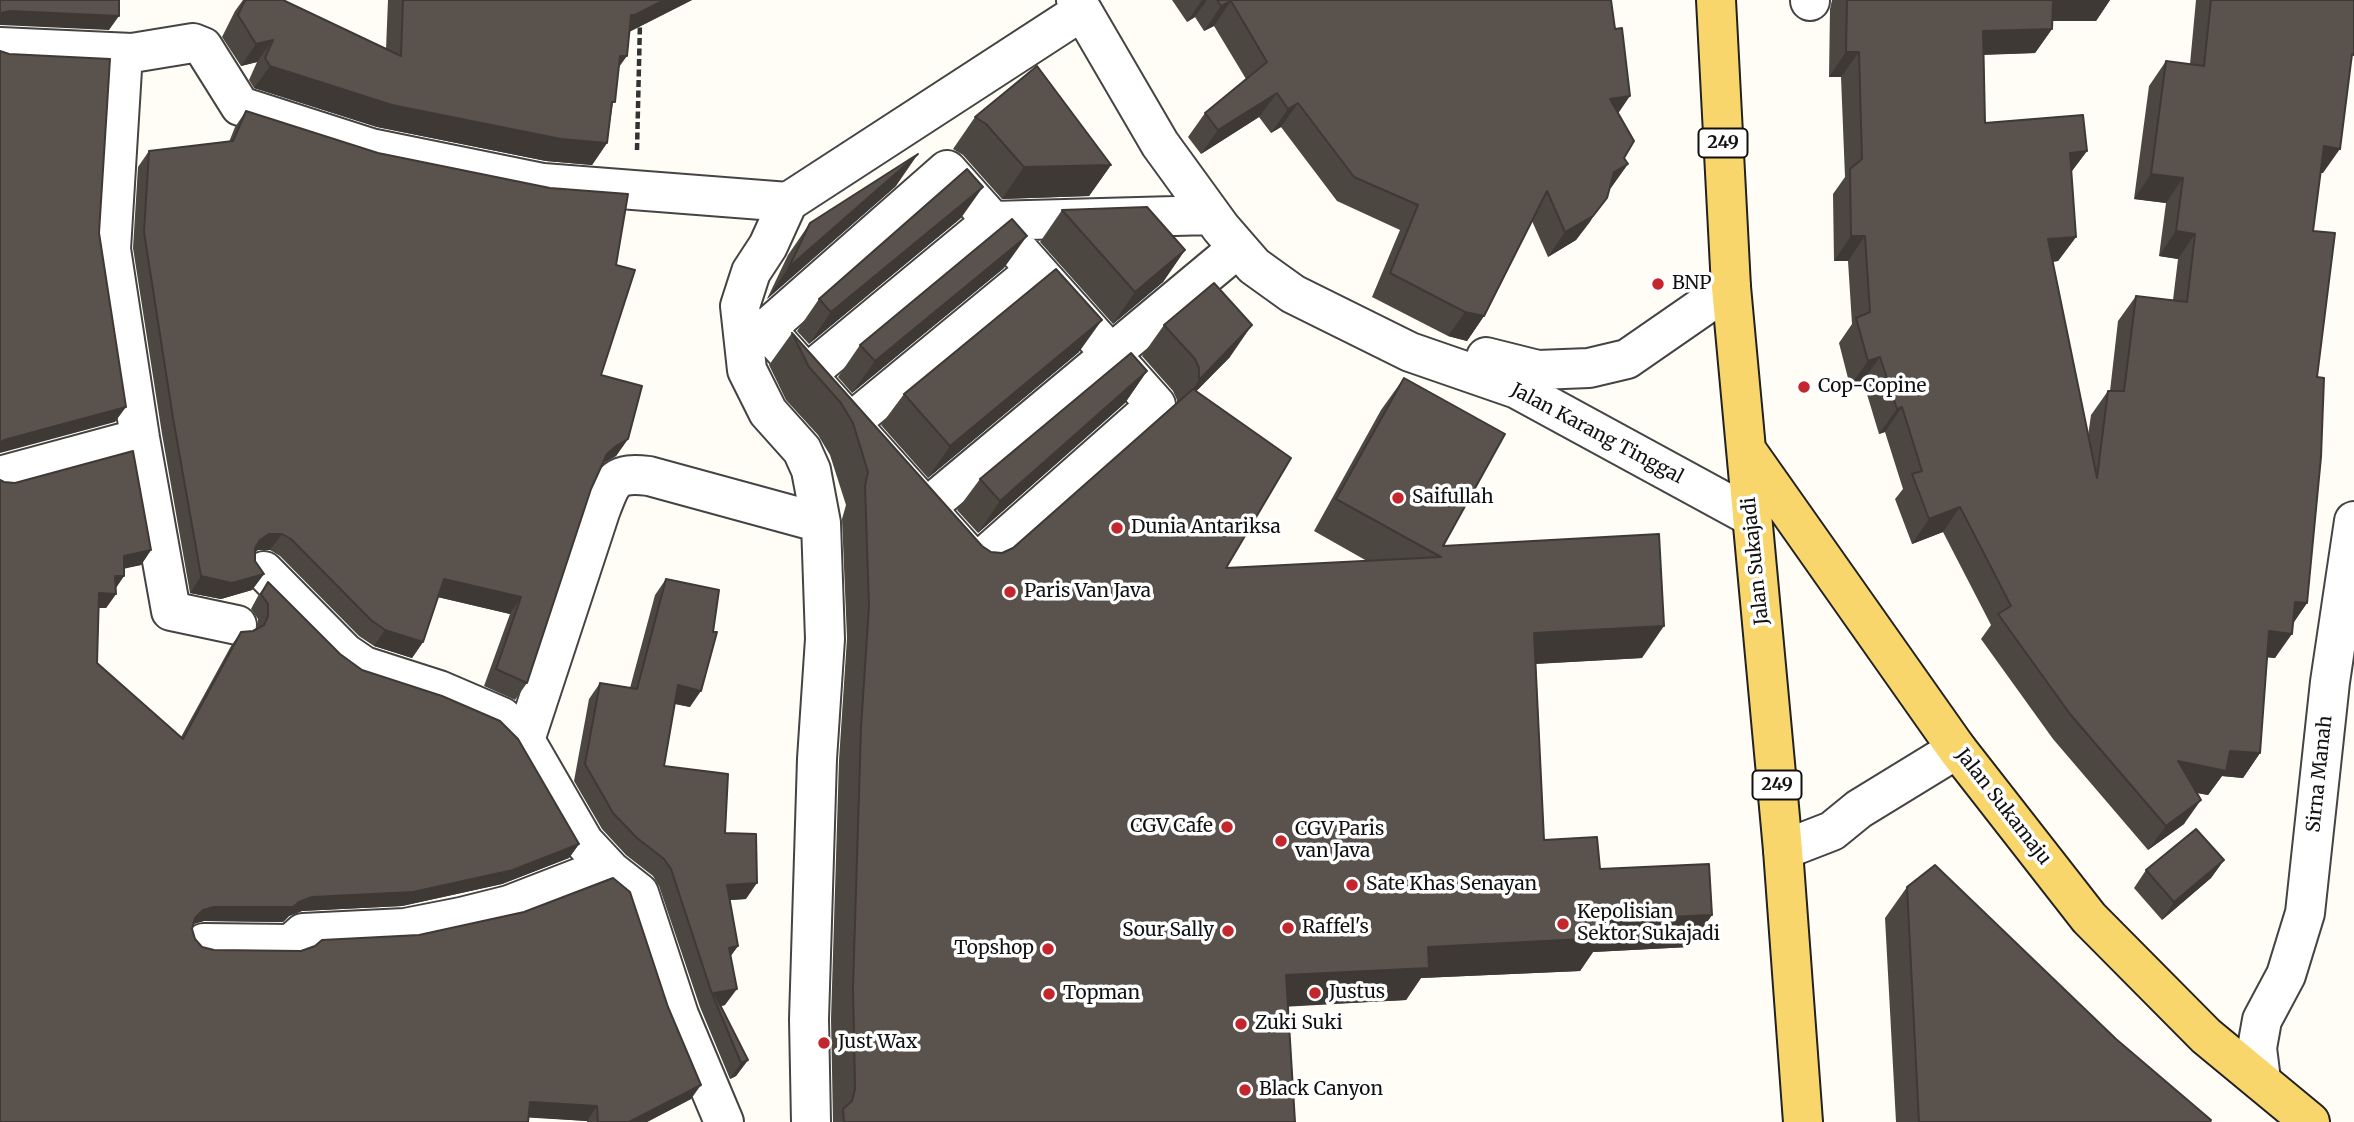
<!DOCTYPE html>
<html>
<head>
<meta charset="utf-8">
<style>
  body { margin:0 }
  canvas { display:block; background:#fffdf5 }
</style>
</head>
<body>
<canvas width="2354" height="1122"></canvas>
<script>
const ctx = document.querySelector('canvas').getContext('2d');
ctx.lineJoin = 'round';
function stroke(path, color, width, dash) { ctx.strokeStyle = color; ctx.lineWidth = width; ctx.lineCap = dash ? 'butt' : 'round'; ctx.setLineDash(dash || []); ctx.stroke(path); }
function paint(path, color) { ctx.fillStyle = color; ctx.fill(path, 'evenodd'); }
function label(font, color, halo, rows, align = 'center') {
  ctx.font = font + ' Merriweather,serif'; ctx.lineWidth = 7; ctx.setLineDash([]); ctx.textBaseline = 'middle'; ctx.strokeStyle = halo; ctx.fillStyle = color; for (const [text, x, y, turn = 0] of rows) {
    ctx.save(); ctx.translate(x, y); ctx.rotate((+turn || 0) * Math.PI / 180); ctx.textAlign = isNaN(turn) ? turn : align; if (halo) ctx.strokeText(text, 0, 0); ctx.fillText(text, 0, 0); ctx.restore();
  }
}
const minor = new Path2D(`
  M 1076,0 L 1160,144 L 1221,228 L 1254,266 L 1293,294 L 1410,352 L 1517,389 L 1752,517
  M 1810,0 L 1810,1
  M 0,47 L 132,53 L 193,43 L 203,47 L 240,106 L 371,148 L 543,183 L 788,202
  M 123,53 L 111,249 L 140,438 L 171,611 L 237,625
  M 947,170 L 1156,405 L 976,564 L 766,329 Z
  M 1486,357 L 1538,370 L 1589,368 L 1627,359 L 1731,287
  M 807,374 L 992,221 L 1211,215
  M 850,423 L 1036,270
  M 0,476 L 140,438
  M 926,508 L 1238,248
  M 264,571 L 345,653 L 364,666 L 439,690 L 502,717 L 525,740 L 584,842 L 611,871 L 639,893 L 679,1015 L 724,1122
  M 525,740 L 600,512 C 612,480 614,472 649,476 L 821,523
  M 1783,850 L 1832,831 L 1859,809 L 1957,749
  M 204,943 L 291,944 L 303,933 L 405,928 L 461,917 L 509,905 L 607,867
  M 2261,1080 L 2257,1048 L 2262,1020 L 2286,975 L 2305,913 L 2330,682 L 2354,521
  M 811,1122 L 809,1019 L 817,759 L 825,639 L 821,523 L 811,470 L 802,450 L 768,412 L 747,370 L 740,306 L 751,272 L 768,246 L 788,202 L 1082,11`);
const major = new Path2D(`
  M 1716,0 L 1731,287 L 1783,850 L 1803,1122
  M 1747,451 L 1957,749 L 2089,918 L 2206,1036 L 2310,1122`);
stroke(minor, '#444', 42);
stroke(major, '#222', 42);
stroke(new Path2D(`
  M 637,150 L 640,22`), '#333', 4.5, [7, 3.5]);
stroke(minor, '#fff', 38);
stroke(major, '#f9d66b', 38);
paint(new Path2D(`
  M 243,0 L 283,0 L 386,49 L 388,0 L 692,0 L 629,32 L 618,68 L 607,143 L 592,165 L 546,161 L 377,127 L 254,88 L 249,80 L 257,62 L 241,66 L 222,37 L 235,11 Z
  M 1172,0 L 1611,0 L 1618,114 L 1624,158 L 1628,164 L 1609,189 L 1590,222 L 1576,240 L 1548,257 L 1532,221 L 1484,316 L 1467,341 L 1448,336 L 1372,297 L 1400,230 L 1337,201 L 1281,127 L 1271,133 L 1259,117 L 1201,154 L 1188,137 L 1205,113 L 1246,79 L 1214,26 L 1204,31 L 1195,17 L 1187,22 Z
  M 1832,0 L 2110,0 L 2096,21 L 2052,21 L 2052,29 L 2035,53 L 1984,55 L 1985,123 L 2087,151 L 2071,172 L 2076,237 L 2058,261 L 2052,262 L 2088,436 L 2091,415 L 2108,391 L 2110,391 L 2118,321 L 2136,296 L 2173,300 L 2178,259 L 2159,256 L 2166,203 L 2134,199 L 2149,86 L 2166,61 L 2190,64 L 2196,0 L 2354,0 L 2351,61 L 2323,173 L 2320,173 L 2313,231 L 2317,377 L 2307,603 L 2293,623 L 2275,658 L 2267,657 L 2260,753 L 2243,778 L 2222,776 L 2208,795 L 2197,793 L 2184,824 L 2148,850 L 2053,739 L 1981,639 L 1991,625 L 1943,532 L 1912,544 L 1895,499 L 1903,489 L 1885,432 L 1879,434 L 1863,381 L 1850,386 L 1839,343 L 1852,324 L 1848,261 L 1834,261 L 1833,194 L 1845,177 L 1841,77 L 1829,77 L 1830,9 Z
  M 246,111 L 616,265 L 601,375 L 628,439 L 616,456 L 603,464 L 591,489 L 527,683 L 515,700 L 484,686 L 510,614 L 438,597 L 423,642 L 412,658 L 374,646 L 359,636 L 280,556 L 270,550 L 258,550 L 255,552 L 255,561 L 264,574 L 252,590 L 221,599 L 190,593 L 162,434 L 133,248 L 138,167 L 149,151 L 229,142 L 235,127 Z
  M 975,117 L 1111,165 L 1089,196 L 1002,199 L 963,155 L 953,149 Z
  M 896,186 L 767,299 L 788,255 L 810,223 Z
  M 1062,210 L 1185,250 L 1163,282 L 1113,324 L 1040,242 Z
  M 961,218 L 809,344 L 797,331 L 819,299 Z
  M 1004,268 L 852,393 L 838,377 L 860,345 Z
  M 1164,325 L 1230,357 L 1196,391 L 1226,568 L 1367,561 L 1314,531 L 1381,410 L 1404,378 L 1443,546 L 1642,658 L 1536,664 L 1544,840 L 1600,869 L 1712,915 L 1689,947 L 1593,952 L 1580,971 L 1421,978 L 1406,1000 L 1288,1006 L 1295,1122 L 833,1122 L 831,1019 L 839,760 L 847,638 L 842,519 L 846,505 L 830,455 L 818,435 L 786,400 L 769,365 L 792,333 L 982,546 L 991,552 L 1002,553 L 1013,548 L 1177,403 L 1177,400 L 1173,391 L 1142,356 Z
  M 1079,352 L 928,478 L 881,425 L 904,394 Z
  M 1147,371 L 1125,403 L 978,533 L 957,510 L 980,479 Z
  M 0,480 L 151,550 L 141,565 L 124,568 L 124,576 L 116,588 L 116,594 L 106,608 L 99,608 L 97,663 L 181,737 L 231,646 L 241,632 L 253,631 L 258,628 L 258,619 L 251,609 L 258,596 L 268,582 L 340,654 L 579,844 L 569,858 L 502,884 L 402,906 L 302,911 L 289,916 L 283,922 L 204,921 L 194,924 L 192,929 L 195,939 L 202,947 L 691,1099 L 647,1122 L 587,1122 L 587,1121 L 529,1117 L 0,1122 Z
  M 666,579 L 690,707 L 675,704 L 664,766 L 725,833 L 746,899 L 730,900 L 738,946 L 730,957 L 725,1005 L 721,1006 L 748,1060 L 736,1076 L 730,1079 L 700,1007 L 659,886 L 653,876 L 626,855 L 602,829 L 574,781 L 589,699 L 600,683 L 630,688 L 655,595 Z
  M 2224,860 L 2211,878 L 2162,920 L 2134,888 L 2146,870 Z
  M 1907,887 L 2116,1039 L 2210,1122 L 1896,1122 L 1885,918 Z`), '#4d4742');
paint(new Path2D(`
  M 664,0 L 692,0 L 619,37 L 631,15 Z
  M 1202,0 L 1207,0 L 1195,17 L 1187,22 Z
  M 2050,0 L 2110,0 L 2096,21 L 2036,21 Z
  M 1231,1 L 1214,26 L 1204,31 L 1221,6 Z
  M 10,11 L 119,16 L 109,30 L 0,25 L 0,13 Z
  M 2052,29 L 2035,53 L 1966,55 L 1983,31 Z
  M 273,40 L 257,62 L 241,66 L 256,44 Z
  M 1846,52 L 1859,52 L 1841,77 L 1829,77 Z
  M 620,56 L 627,56 L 611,78 Z
  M 270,66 L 607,143 L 592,165 L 546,161 L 377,127 L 254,88 Z
  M 1277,93 L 1259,117 L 1201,154 L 1218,130 Z
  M 1630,96 L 1613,121 L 1610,99 Z
  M 1298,103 L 1281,127 L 1271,133 L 1288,109 Z
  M 2324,146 L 2340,149 L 2323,173 L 2306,171 Z
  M 2087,151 L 2069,175 L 2070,153 Z
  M 918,154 L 896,186 L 767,299 L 789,267 Z
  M 1628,164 L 1611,188 L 1596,197 L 1614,172 Z
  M 1111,165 L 1089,196 L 1002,199 L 1024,167 Z
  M 2151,174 L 2183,178 L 2166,203 L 2134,199 Z
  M 983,187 L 961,218 L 809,344 L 831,312 Z
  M 1607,198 L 1576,240 L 1548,257 L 1565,232 Z
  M 2176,231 L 2195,234 L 2178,259 L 2159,256 Z
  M 1027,236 L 1004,268 L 852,393 L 875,361 Z
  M 1851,236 L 1865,236 L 1848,261 L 1834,261 Z
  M 2076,237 L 2058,261 L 2030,264 L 2048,239 Z
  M 1185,250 L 1163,282 L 1113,324 L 1135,292 Z
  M 1465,312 L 1484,316 L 1467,341 L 1448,336 Z
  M 1102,320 L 1079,352 L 928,478 L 950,446 Z
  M 1252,325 L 1230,357 L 1177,411 L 1199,380 Z
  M 1880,357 L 1863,381 L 1850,386 L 1868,361 Z
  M 1147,371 L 1125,403 L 978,533 L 1000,501 Z
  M 126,407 L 115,422 L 0,453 L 0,443 L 4,440 Z
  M 1902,407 L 1885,432 L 1879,434 L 1897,409 Z
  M 628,439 L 616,456 L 604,462 L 596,470 L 607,454 L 616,446 Z
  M 1960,507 L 1943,532 L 1912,544 L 1929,519 Z
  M 269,534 L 282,534 L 270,550 L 258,550 L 248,556 L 260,540 Z
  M 151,550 L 141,565 L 114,571 L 124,556 Z
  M 264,574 L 252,590 L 221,599 L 190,593 L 201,576 Z
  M 115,576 L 124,576 L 114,590 Z
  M 444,579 L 521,597 L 510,614 L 433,596 Z
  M 99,593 L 116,594 L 106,608 L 89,608 Z
  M 2295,602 L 2307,603 L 2290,628 Z
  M 1664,626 L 1642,658 L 1512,665 L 1534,633 Z
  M 385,630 L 423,642 L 412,658 L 374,646 Z
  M 2269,631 L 2292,634 L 2275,658 L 2252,656 Z
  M 678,685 L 701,691 L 690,707 L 666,702 Z
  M 2230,751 L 2260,753 L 2243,778 L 2222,776 L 2208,795 L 2161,786 L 2178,761 Z
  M 2201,800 L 2184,824 L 2148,850 L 2166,826 Z
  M 579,844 L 569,858 L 502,884 L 402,906 L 302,911 L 289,916 L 283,922 L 204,921 L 193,924 L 195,918 L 203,910 L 214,907 L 299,902 L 312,897 Z
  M 2224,860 L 2211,878 L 2162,920 L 2174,902 Z
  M 757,883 L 746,899 L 715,901 L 727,885 Z
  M 1712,915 L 1689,947 L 1593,952 L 1580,971 L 1421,978 L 1406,1000 L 1264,1008 L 1286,975 L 1428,947 L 1602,920 Z
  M 738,946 L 726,962 L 729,948 Z
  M 737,989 L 725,1005 L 718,1007 L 714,993 Z
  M 748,1060 L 736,1076 L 730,1079 L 741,1063 Z
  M 701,1085 L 691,1099 L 647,1122 L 629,1122 Z
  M 530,1102 L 597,1106 L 587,1121 L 519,1117 Z`), '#3f3936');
const building = new Path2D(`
  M 0,0 L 119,0 L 119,16 L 10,11 L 0,13 Z
  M 245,0 L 283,0 L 401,56 L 403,0 L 664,0 L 635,15 L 631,15 L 627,56 L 620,56 L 615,102 L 612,102 L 607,143 L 561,139 L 392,105 L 270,66 L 265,58 L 273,40 L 256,44 L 238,15 Z
  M 1217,0 L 1611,0 L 1615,29 L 1622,28 L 1630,96 L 1610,99 L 1634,141 L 1624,158 L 1628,164 L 1614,172 L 1607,198 L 1593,216 L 1565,232 L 1547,191 L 1484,316 L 1465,312 L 1390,273 L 1418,205 L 1354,177 L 1298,103 L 1288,109 L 1277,93 L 1218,130 L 1205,113 L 1267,62 L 1231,1 L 1221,6 Z
  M 1847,0 L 2053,0 L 2052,29 L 1983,31 L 1985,123 L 2083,115 L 2087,151 L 2070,153 L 2076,237 L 2048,239 L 2097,478 L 2108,391 L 2124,391 L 2136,296 L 2187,302 L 2195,234 L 2176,231 L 2183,178 L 2151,174 L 2166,61 L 2204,66 L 2211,0 L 2354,0 L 2354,55 L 2352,54 L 2340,149 L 2324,146 L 2313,231 L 2335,233 L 2317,377 L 2324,378 L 2321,457 L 2307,603 L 2295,602 L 2292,634 L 2269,631 L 2260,753 L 2230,751 L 2226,771 L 2178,761 L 2201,800 L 2166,826 L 2070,714 L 1998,614 L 2011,606 L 1960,507 L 1929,519 L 1912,474 L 1922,471 L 1902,407 L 1897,409 L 1880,357 L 1868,361 L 1856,318 L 1870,312 L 1865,236 L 1851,236 L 1850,169 L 1862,159 L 1859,52 L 1846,52 Z
  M 0,51 L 9,54 L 110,59 L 99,233 L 126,407 L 4,440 L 0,443 Z
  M 1037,66 L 1111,165 L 1024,167 L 986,124 L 975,117 Z
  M 246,111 L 378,153 L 550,188 L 628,194 L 616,265 L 635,270 L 601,375 L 642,386 L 628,439 L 616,446 L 607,454 L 591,489 L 527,683 L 496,669 L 521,597 L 444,579 L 423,642 L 385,630 L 371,620 L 291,539 L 282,534 L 269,534 L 260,540 L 255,548 L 255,561 L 264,574 L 232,583 L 201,576 L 173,418 L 144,232 L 149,151 L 233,141 Z
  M 918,154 L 789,267 L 810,223 Z
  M 967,169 L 983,187 L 831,312 L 819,299 Z
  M 1147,207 L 1185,250 L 1135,292 L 1062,210 Z
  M 1012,219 L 1027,236 L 875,361 L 860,345 Z
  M 1056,269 L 1102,320 L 950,446 L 904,394 Z
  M 1214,283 L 1252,325 L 1199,380 L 1199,368 L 1195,359 L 1164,325 Z
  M 792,333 L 982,546 L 991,552 L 1002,553 L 1013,548 L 1193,389 L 1291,458 L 1226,568 L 1441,557 L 1336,499 L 1404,378 L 1505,434 L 1443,546 L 1659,534 L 1664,626 L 1534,633 L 1544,840 L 1597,837 L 1600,869 L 1709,864 L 1712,915 L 1602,920 L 1603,938 L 1428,947 L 1429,968 L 1286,975 L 1295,1122 L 844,1122 L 843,1109 L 852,1101 L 855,1089 L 853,987 L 861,728 L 869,606 L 865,486 L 868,472 L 853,423 L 841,403 L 809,367 Z
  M 1131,353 L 1147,371 L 1000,501 L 980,479 Z
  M 133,451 L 151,550 L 124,556 L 124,576 L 115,576 L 116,594 L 99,593 L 97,663 L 183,739 L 241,632 L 253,631 L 264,625 L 268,616 L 268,604 L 261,594 L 268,582 L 340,654 L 362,670 L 442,696 L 500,721 L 518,739 L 579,844 L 513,870 L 413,892 L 312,897 L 299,902 L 293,907 L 214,907 L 203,910 L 195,918 L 192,929 L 195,939 L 202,947 L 214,950 L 301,951 L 315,946 L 322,940 L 419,935 L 524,912 L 613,878 L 630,892 L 668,1007 L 701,1085 L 629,1122 L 598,1122 L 597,1106 L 530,1102 L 528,1122 L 0,1122 L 0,480 L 4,482 L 15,483 Z
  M 666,579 L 719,590 L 713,632 L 717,632 L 701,691 L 678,685 L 664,766 L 728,774 L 725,833 L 756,834 L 757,883 L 727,885 L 738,946 L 729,948 L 737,989 L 714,993 L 748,1060 L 741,1063 L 711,991 L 671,869 L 664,859 L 637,838 L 613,813 L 585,764 L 600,683 L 637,689 Z
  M 2196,829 L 2224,860 L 2174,902 L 2146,870 Z
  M 1935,865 L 2116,1039 L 2211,1120 L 2210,1122 L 1919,1122 L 1907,887 Z`);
paint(building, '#5a524d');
stroke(building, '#3f3936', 2);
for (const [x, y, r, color] of [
  [1658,284,7,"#c4262e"],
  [1804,387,7,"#c4262e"],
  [1398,498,7,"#c4262e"],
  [1117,528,7,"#c4262e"],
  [1010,592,7,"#c4262e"],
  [1227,827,7,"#c4262e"],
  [1281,841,7,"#c4262e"],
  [1352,885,7,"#c4262e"],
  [1563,924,7,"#c4262e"],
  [1288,928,7,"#c4262e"],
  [1228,931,7,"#c4262e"],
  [1048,949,7,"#c4262e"],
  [1315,993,7,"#c4262e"],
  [1049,994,7,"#c4262e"],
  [1241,1024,7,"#c4262e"],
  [824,1043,7,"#c4262e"],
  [1245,1090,7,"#c4262e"]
]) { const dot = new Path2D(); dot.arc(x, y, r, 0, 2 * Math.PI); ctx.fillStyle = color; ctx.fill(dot); stroke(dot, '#fff', 2.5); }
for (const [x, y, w] of [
  [1723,143,49],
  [1777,785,49]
]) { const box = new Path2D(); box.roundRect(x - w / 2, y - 14.5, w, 29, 5); ctx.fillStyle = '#fff'; ctx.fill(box); stroke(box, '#111', 2); }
label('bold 18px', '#111', null, [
  ["249",1723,143],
  ["249",1777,785]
]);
label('19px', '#111', '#fff', [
  ["BNP",1672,284],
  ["Cop-Copine",1818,387],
  ["Saifullah",1412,498],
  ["Dunia Antariksa",1131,528],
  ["Paris Van Java",1024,592],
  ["CGV Cafe",1213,827,"right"],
  ["CGV Paris",1295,830],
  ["van Java",1295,852],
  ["Sate Khas Senayan",1366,885],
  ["Kepolisian",1577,913],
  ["Sektor Sukajadi",1577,935],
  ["Raffel's",1302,928],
  ["Sour Sally",1214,931,"right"],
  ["Topshop",1034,949,"right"],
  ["Justus",1329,993],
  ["Topman",1063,994],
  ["Zuki Suki",1255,1024],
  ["Just Wax",838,1043],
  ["Black Canyon",1259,1090]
], 'left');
label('19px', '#111', '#fff', [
  ["Jalan Karang Tinggal",1597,434,28],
  ["Jalan Sukajadi",1756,561,-96],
  ["Sirna Manah",2320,774,-84],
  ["Jalan Sukamaju",2003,807,52]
]);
</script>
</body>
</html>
